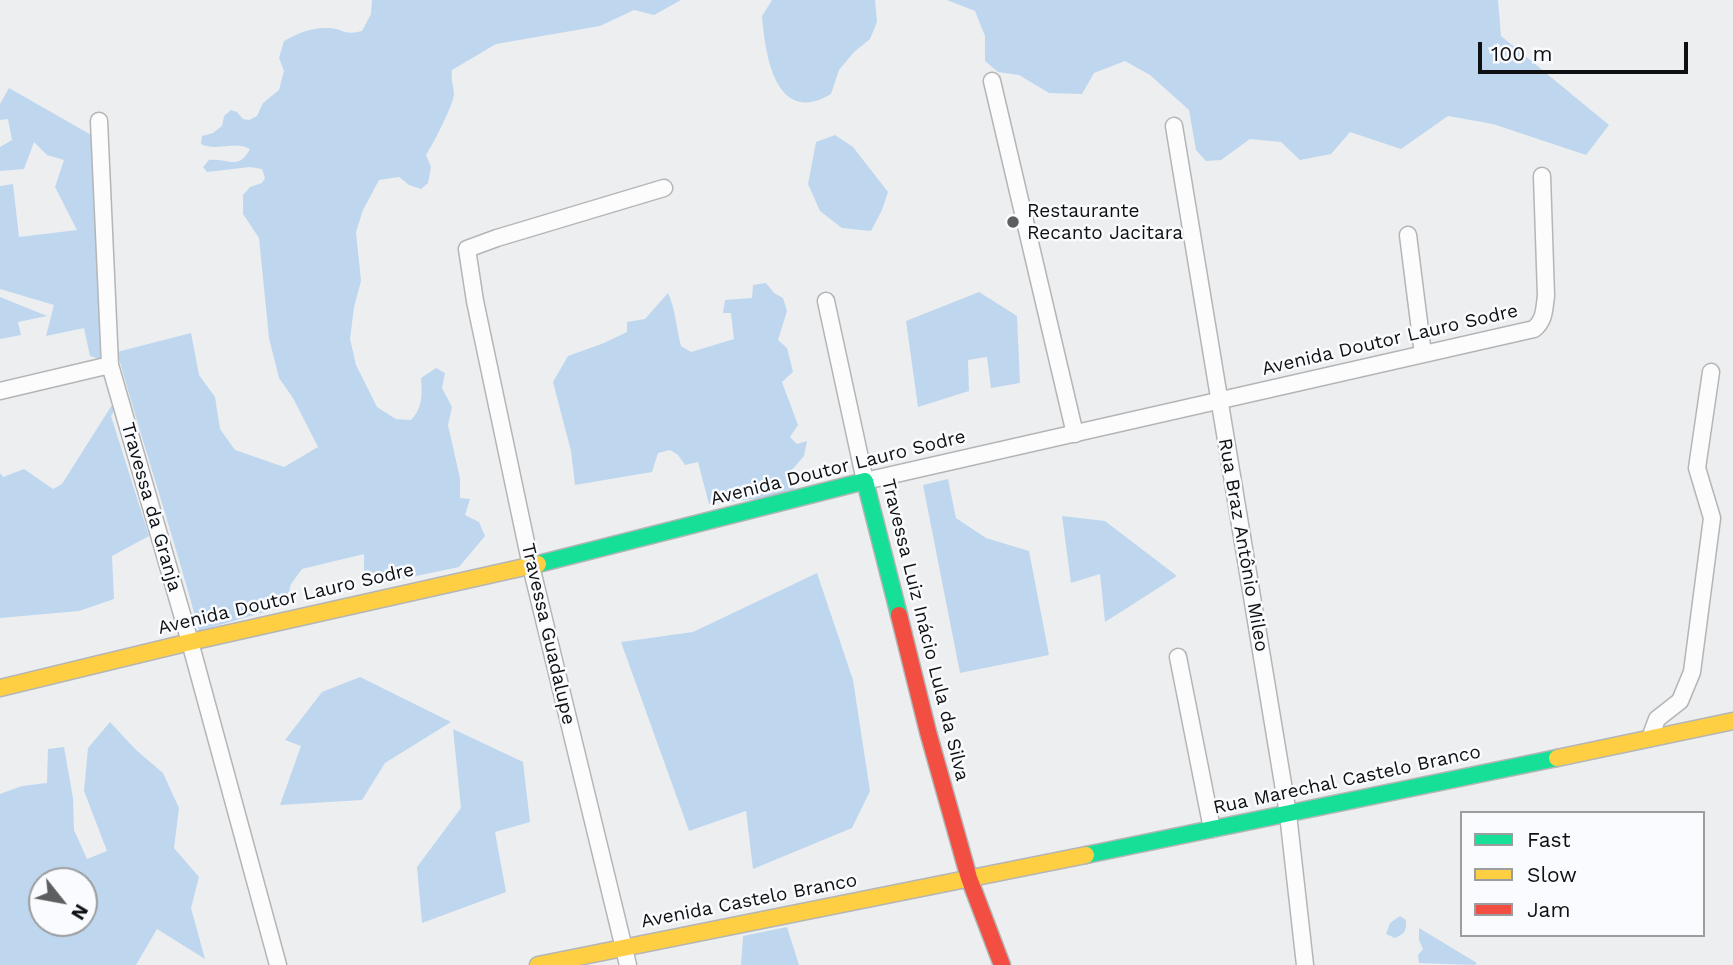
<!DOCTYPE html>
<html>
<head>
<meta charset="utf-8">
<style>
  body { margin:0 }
  #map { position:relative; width:1733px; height:965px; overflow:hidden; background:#edeef0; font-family:"Work Sans",sans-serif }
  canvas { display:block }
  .legend { position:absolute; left:1460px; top:811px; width:245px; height:126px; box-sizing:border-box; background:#f9fbfe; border:2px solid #9b9d9f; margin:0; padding:9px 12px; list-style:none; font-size:21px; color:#0f1011 }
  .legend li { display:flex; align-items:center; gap:14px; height:35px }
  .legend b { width:35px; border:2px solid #9b9d9f }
  .north { position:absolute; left:28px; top:867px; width:70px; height:70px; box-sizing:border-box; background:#f9fbfe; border:2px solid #9b9d9f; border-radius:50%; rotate:121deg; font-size:19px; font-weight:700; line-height:28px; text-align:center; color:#0f1011 }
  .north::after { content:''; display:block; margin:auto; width:24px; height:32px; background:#5d5e5f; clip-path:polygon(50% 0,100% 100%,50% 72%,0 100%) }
  .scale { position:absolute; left:1478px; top:42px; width:210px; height:32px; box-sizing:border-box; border:4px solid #0f1011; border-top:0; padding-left:9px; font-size:21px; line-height:24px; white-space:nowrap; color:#0f1011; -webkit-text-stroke:5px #f9fbfe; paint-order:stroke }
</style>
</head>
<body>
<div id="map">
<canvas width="1733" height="965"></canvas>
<ul class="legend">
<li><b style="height:9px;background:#16e098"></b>Fast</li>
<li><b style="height:9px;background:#ffcf43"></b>Slow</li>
<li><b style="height:9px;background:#f24e42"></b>Jam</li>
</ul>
<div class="north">N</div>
<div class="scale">100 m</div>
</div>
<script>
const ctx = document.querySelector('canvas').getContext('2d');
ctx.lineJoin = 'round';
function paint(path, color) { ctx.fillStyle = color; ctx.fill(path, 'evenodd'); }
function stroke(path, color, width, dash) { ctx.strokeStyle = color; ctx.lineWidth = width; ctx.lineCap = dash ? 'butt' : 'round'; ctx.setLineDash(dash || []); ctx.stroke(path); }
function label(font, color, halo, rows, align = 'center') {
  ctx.font = font + ' "Work Sans",sans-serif'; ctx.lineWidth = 5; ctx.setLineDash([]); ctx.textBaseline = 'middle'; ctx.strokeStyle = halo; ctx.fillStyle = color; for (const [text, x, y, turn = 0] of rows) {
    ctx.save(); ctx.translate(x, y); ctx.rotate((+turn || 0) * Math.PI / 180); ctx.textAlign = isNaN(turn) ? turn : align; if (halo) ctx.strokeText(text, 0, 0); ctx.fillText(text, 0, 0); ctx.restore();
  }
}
paint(new Path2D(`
  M 372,0 L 681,0 L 654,15 L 634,10 L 600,26 L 496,44 L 452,70 C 451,80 453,84 454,93 C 455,102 432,146 426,155 L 431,167 L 428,183 L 421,189 L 409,185 L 399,177 L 379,180 L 363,210 L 356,232 L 361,281 L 354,307 L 350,339 L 356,365 L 377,407 L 396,419 L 411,420 C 423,408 422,394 421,378 L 436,368 L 445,373 L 442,388 L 452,407 L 448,425 L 460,478 L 460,498 L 470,499 L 465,515 L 479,522 L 485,536 L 459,567 L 364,587 L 364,554 L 302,569 L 291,584 L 285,606 L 199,631 C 174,537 143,445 117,352 L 191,333 L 199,375 L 215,397 L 220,429 L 235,450 L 284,467 L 318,447 L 293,398 L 279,378 L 269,338 L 259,238 L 243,214 L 243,195 L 250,187 L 262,183 L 265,178 L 262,169 L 250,167 L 207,172 L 203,167 L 209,160 C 228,158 238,171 250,149 C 234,140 217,152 201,144 L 202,136 L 213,133 L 222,126 L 224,116 L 231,110 L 237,112 L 243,119 L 249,120 L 257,116 L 263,103 L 279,90 L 284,71 L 279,58 L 284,41 C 297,33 313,27 329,28 C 345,29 343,36 362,31 L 371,14 Z
  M 772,0 L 875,0 L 877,22 L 870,39 L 854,52 L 839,70 L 831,94 C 776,127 765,55 762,16 Z
  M 947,0 L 1498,0 L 1501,36 L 1609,125 L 1586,155 L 1493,124 L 1448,116 L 1401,149 L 1350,132 L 1331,154 L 1300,160 L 1281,142 L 1250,139 L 1221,160 L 1206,161 L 1196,150 L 1189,110 L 1150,75 L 1125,61 L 1094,73 L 1082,94 L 1049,93 L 1019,75 L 998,72 L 985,61 L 985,36 L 975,11 Z
  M 9,88 L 93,136 L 102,360 L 90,356 L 84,328 L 46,336 L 54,305 L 0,289 L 0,186 L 13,184 L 19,237 L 77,230 L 55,187 L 64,160 L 47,155 L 34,142 L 24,169 L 0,171 L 0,147 L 12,140 L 8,119 L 0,120 L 0,104 Z
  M 835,135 L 853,147 L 888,192 L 882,210 L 871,231 L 842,228 L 820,211 L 808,184 L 816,142 Z
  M 766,283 L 774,293 L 783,298 L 787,311 L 778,340 L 787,348 L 793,372 L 782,382 L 798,425 L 790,437 L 797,444 L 807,441 L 804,456 L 791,471 L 795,490 L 756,499 L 709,504 L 698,462 L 685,465 L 678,455 L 670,450 L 658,453 L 652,472 L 575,485 L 571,451 L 553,382 L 568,356 L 604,343 L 627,332 L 627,322 L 645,319 L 668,293 C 676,310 676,328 681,346 L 691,352 L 734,339 L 731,313 L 723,313 L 725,300 L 752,298 L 753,285 Z
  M 979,292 L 1017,316 L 1020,383 L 991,388 L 987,357 L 968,360 L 969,391 L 918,407 L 906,321 Z
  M 0,297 L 47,316 L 18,322 L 21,335 L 0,339 Z
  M 112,405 L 116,408 L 111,416 L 149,536 L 112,556 L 114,599 L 79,611 L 0,618 L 0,473 L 3,477 L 24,469 L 53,489 L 62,484 Z
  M 948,479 L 956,518 L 986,538 L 1029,551 L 1049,655 L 960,673 L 923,485 Z
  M 1062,516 L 1105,521 L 1177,576 L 1105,622 L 1100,574 L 1071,583 Z
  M 817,573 L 853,680 L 870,791 L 852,828 L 753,869 L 746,811 L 689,831 L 621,642 L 693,632 Z
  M 360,677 L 451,722 L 385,763 L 362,800 L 280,805 L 301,746 L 285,740 L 322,692 Z
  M 110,722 L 136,750 L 163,773 L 179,808 L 174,848 L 199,877 L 191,908 L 205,959 L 157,929 L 136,965 L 0,965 L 0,794 L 22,786 L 47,783 L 48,749 L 64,747 L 73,798 L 74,830 L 87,859 L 107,851 L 84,791 L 88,748 ZM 42,881 L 84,881 L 84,923 L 42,923 Z
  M 453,729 L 523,762 L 530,822 L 495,832 L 506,892 L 422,923 L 417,867 L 461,808 Z
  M 1400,916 L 1406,920 C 1407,931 1404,934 1395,938 L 1386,934 L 1390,923 Z
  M 787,927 L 799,965 L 741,965 L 743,936 Z
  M 1419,928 L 1477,963 L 1475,965 L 1419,963 L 1418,955 L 1423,949 L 1419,940 Z`), '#bed7ef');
const street = new Path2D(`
  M 992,81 L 1075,434
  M 99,121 L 110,365 L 190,642 L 278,965
  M 1174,126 L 1288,814 L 1305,965
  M 1408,235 L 1423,354
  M 826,301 L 865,481 L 1534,329 C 1545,320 1544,309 1546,296 L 1542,176
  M 0,391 L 110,365
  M 1178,657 L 1212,829
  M 1650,738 L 1657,719 L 1680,701 L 1692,672 L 1712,518 L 1697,468 L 1711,372
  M 628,965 L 531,566 L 475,301 L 467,249 L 497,238 L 664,188`);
const fast = new Path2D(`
  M 538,564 L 865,481 L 899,615
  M 1086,855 L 1557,758`);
const slow = new Path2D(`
  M 0,688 L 190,642 L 538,564
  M 1557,758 L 1733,721
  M 538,965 L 1086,855`);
const jam = new Path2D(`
  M 899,615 L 928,732 L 969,878 L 1002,965`);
stroke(street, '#b4b5b6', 19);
stroke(fast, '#b4b5b6', 19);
stroke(slow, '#b4b5b6', 19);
stroke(jam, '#b4b5b6', 19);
stroke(street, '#fcfcfd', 16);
stroke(fast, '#16e098', 16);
stroke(slow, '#ffcf43', 16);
stroke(jam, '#f24e42', 16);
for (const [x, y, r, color] of [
  [1013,222,7,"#5d5e5f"]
]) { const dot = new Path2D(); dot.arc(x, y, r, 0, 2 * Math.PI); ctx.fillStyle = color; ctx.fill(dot); stroke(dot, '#f9fbfe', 2.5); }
label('19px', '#0f1011', '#f9fbfe', [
  ["Restaurante",1027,211],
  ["Recanto Jacitara",1027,233]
], 'left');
label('19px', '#0f1011', '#f9fbfe', [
  ["Avenida Doutor Lauro Sodre",1390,340,-13],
  ["Avenida Doutor Lauro Sodre",838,468,-14],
  ["Travessa da Granja",151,507,74],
  ["Rua Braz Antônio Mileo",1243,545,80],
  ["Avenida Doutor Lauro Sodre",286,599,-13],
  ["Travessa Luiz Inácio Lula da Silva",925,630,76],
  ["Travessa Guadalupe",548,634,77],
  ["Rua Marechal Castelo Branco",1347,780,-12],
  ["Avenida Castelo Branco",749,901,-11]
]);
</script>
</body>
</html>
